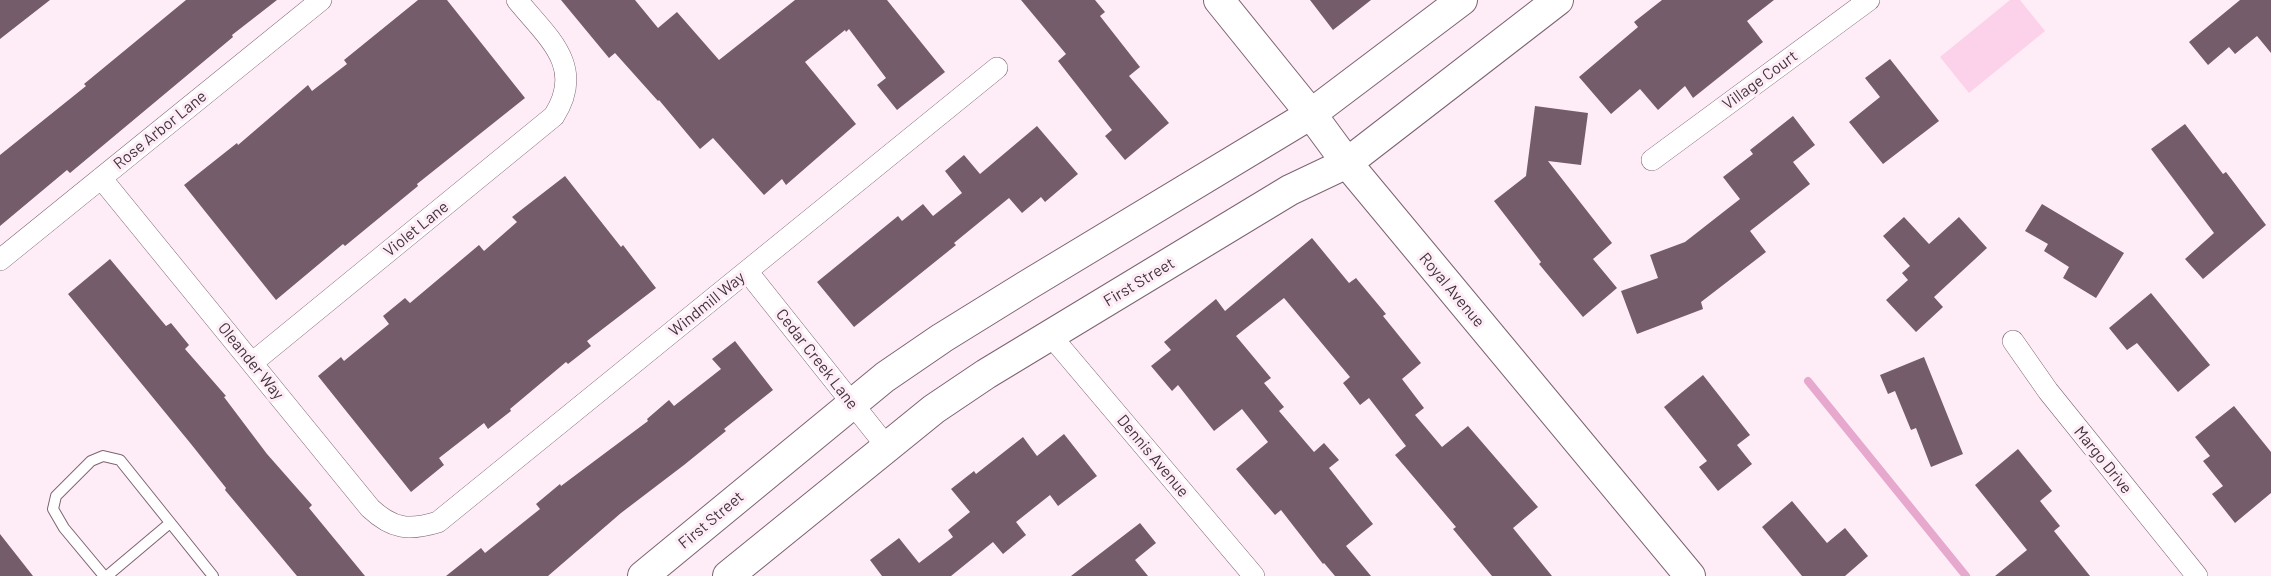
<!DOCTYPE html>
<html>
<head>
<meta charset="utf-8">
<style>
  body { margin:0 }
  canvas { display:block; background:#feecf6 }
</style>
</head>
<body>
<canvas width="2271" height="576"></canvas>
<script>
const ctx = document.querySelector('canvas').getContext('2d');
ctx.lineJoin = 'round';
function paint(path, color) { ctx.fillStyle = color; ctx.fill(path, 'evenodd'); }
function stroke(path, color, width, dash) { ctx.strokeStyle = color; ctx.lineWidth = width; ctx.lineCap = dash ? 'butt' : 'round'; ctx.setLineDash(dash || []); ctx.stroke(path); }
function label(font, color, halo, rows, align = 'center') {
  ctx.font = font + ' Barlow,sans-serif'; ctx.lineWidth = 6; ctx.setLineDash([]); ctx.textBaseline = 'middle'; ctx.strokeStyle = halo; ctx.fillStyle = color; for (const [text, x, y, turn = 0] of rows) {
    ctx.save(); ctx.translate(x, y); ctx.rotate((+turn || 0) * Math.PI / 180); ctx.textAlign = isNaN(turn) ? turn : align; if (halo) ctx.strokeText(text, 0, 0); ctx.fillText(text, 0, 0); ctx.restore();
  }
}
paint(new Path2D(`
  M 2010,0 L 2020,0 L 2045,31 L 1969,93 L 1940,57 Z`), '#fcd2ea');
stroke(new Path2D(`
  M 1808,381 L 1966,576`), '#e6a9cd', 8);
paint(new Path2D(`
  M 0,0 L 50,0 L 0,39 Z
  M 186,0 L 277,0 L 232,35 L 233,37 L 70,173 L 67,170 L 0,226 L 0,155 L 86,86 L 84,84 Z
  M 418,0 L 447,0 L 525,98 L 417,184 L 418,186 L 345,246 L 343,244 L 276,300 L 184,185 L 237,143 L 238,145 L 308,85 L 312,91 L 347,64 L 344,60 Z
  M 561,0 L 635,0 L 658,28 L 677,12 L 719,60 L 795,0 L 887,0 L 945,72 L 897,110 L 877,85 L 886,78 L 849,29 L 846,32 L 845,30 L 805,62 L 856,124 L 786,185 L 782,179 L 764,195 L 713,138 L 700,149 L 659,100 L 658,101 L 615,53 L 609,58 Z
  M 1021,0 L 1095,0 L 1105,12 L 1100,16 L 1140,67 L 1129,76 L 1169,123 L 1125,160 L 1105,136 L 1112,130 L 1058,61 L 1066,54 Z
  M 1310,0 L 1371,0 L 1333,30 Z
  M 1662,0 L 1774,0 L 1747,21 L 1763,42 L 1693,98 L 1685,86 L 1658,110 L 1640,89 L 1611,114 L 1579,77 L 1638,27 L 1634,22 Z
  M 2240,0 L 2271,0 L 2271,53 L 2257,36 L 2235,54 L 2229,47 L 2208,65 L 2189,42 Z
  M 1890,59 L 1939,121 L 1883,164 L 1849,122 L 1880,97 L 1865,78 Z
  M 1535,106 L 1588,113 L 1581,165 L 1548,161 L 1612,243 L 1593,259 L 1617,288 L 1583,317 L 1539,264 L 1541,262 L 1494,201 L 1526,176 Z
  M 1793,116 L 1815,145 L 1793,162 L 1810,184 L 1750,231 L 1766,252 L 1701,302 L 1703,309 L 1637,334 L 1621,291 L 1658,278 L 1650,255 L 1685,242 L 1740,199 L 1723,177 L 1753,154 L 1750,150 Z
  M 2185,124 L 2223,174 L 2226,172 L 2266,225 L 2203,279 L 2185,259 L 2214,233 L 2151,149 Z
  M 1037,126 L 1078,174 L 1045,202 L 1041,197 L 1022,213 L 1009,198 L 954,243 L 956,245 L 854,327 L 817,282 L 898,216 L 902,221 L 923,204 L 933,216 L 962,193 L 945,171 L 964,155 L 980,174 Z
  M 565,176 L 621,247 L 623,245 L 656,288 L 587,341 L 591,346 L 568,364 L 566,362 L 510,409 L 511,411 L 488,429 L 484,423 L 439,458 L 444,465 L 411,492 L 318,376 L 341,357 L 344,361 L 389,324 L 383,316 L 405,298 L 410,303 L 479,245 L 484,251 L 517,222 L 512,217 Z
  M 2042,204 L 2124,253 L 2096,298 L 2063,278 L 2069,267 L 2044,251 L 2048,244 L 2025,231 Z
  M 1904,217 L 1929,244 L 1959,217 L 1987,248 L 1934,297 L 1943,307 L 1916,332 L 1886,300 L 1908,280 L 1902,273 L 1910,266 L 1883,236 Z
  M 1312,238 L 1349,283 L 1356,278 L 1386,314 L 1383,316 L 1421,363 L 1402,379 L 1424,408 L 1415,415 L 1442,447 L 1468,426 L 1538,507 L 1513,528 L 1552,576 L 1492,576 L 1453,529 L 1456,527 L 1395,455 L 1406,446 L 1369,398 L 1360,405 L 1343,383 L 1350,377 L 1284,298 L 1236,336 L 1271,378 L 1264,383 L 1284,407 L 1279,411 L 1314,452 L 1324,443 L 1339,460 L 1329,468 L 1373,524 L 1346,546 L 1371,576 L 1335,576 L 1324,563 L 1323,564 L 1281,510 L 1275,515 L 1236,469 L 1268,442 L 1242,409 L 1214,431 L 1178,385 L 1172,391 L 1151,366 L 1171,350 L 1164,342 L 1216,299 L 1225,311 Z
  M 110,259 L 166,326 L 171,323 L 189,345 L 185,349 L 226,396 L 224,397 L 267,454 L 312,505 L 309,508 L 365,576 L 297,576 L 225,490 L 226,488 L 191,444 L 68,294 Z
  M 2151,293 L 2210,365 L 2178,392 L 2137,343 L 2127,350 L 2109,328 Z
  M 735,341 L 773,390 L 724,429 L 726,431 L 684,465 L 621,513 L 548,576 L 446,576 L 481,548 L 485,553 L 540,509 L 536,504 L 560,484 L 561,486 L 648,421 L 647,419 L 669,400 L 674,406 L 721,369 L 712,359 Z
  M 1924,357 L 1963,454 L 1931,467 L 1916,428 L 1911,430 L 1895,391 L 1888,394 L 1880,375 Z
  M 1703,375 L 1750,435 L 1737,445 L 1752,464 L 1718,491 L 1699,467 L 1707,461 L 1664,407 Z
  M 2234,406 L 2271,452 L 2271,493 L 2235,523 L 2212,494 L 2223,486 L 2203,461 L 2210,456 L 2195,437 Z
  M 1064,434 L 1097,476 L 1058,506 L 1050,495 L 1016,522 L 1026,535 L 1003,554 L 993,542 L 951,576 L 882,576 L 870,560 L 899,538 L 919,563 L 953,537 L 948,530 L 970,512 L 951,489 L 974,471 L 976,474 L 1023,437 L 1037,456 Z
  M 2018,449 L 2052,491 L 2040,501 L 2060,526 L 2054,531 L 2090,576 L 1995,576 L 2027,550 L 1975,485 Z
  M 1792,501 L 1827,543 L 1845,528 L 1868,556 L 1845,576 L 1802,576 L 1762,527 Z
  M 1140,523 L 1156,543 L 1135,560 L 1148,576 L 1071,576 Z
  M 0,534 L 33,576 L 0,576 Z`), '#755c6a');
const service = new Path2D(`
  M 104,576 L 64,528 L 53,509 L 56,496 L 91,461 L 103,456 L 120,460 L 213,576
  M 107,576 L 170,523`);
const minor = new Path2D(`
  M 1652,160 L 1869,0
  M 101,178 L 370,508 C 392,529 409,531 438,522 L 997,68
  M 0,260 L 321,0
  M 747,271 L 887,447
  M 1051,336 L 1254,576
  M 2013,341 L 2048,391 L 2197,576
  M 252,363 L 554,116 C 586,66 547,37 517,0`);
const secondary = new Path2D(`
  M 1219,0 L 1311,114 L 1347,163 L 1690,576
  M 643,576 L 885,377 L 942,338 L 1026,286 L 1311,114 L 1462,0
  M 728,576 L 934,409 L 986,374 L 1290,190 L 1347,163 L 1558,0`);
stroke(service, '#7d6472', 12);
stroke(minor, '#7d6472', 22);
stroke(secondary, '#7d6472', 32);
stroke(service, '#fff', 10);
stroke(minor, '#fff', 21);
stroke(secondary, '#fff', 30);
label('16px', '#40343b', '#feecf6', [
  ["Village Court",1760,80,-36],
  ["Rose Arbor Lane",160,130,-39],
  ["Violet Lane",416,229,-39],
  ["First Street",1139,282,-31],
  ["Royal Avenue",1452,290,50],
  ["Windmill Way",707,304,-39],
  ["Cedar Creek Lane",817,359,52],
  ["Oleander Way",251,361,51],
  ["Dennis Avenue",1153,456,50],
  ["Margo Drive",2103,460,51],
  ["First Street",711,520,-40]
]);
</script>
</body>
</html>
